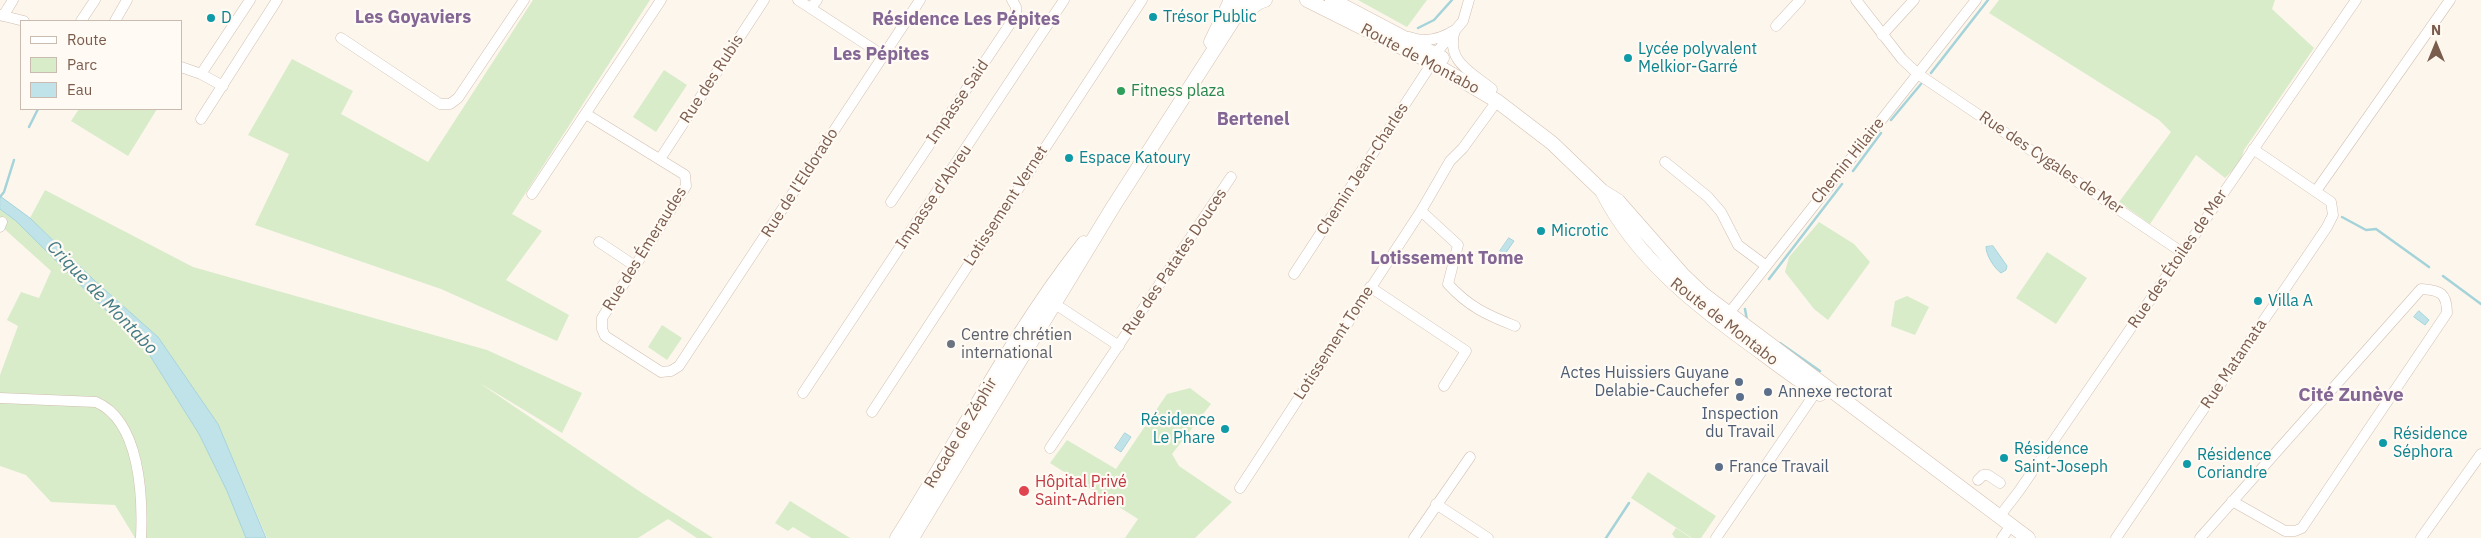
<!DOCTYPE html>
<html>
<head>
<meta charset="utf-8">
<style>
  body { margin:0 }
  #map { position:relative; width:2481px; height:538px; overflow:hidden; background:#fdf6ec; font-family:"IBM Plex Sans",sans-serif }
  canvas { display:block }
  .legend { position:absolute; left:20px; top:20px; width:162px; height:90px; box-sizing:border-box; background:#fffaf3; border:1px solid #cabbb1; margin:0; padding:6px 9px; list-style:none; font-size:15px; color:#7a5c4d }
  .legend li { display:flex; align-items:center; gap:10px; height:25px }
  .legend b { width:25px; border:1px solid #cabbb1 }
  .north { position:absolute; left:2411px; top:20px; width:50px; height:50px; -webkit-text-stroke:4px #fffaf3; paint-order:stroke; rotate:0deg; font-size:14px; font-weight:700; line-height:20px; text-align:center; color:#7a5c4d }
  .north::after { content:''; display:block; margin:auto; width:18px; height:22px; background:#7a5c4d; clip-path:polygon(50% 0,100% 100%,50% 72%,0 100%) }
</style>
</head>
<body>
<div id="map">
<canvas width="2481" height="538"></canvas>
<ul class="legend">
<li><b style="height:6px;background:#fff"></b>Route</li>
<li><b style="height:14px;background:#d8ecc9"></b>Parc</li>
<li><b style="height:14px;background:#bfe3e8"></b>Eau</li>
</ul>
<div class="north">N</div>
</div>
<script>
const ctx = document.querySelector('canvas').getContext('2d');
ctx.lineJoin = 'round';
function paint(path, color) { ctx.fillStyle = color; ctx.fill(path, 'evenodd'); }
function stroke(path, color, width, dash) { ctx.strokeStyle = color; ctx.lineWidth = width; ctx.lineCap = dash ? 'butt' : 'round'; ctx.setLineDash(dash || []); ctx.stroke(path); }
function label(font, color, halo, rows, align = 'center') {
  ctx.font = font + ' "IBM Plex Sans",sans-serif'; ctx.lineWidth = 4.5; ctx.setLineDash([]); ctx.textBaseline = 'middle'; ctx.strokeStyle = halo; ctx.fillStyle = color; for (const [text, x, y, turn = 0] of rows) {
    ctx.save(); ctx.translate(x, y); ctx.rotate((+turn || 0) * Math.PI / 180); ctx.textAlign = isNaN(turn) ? turn : align; if (halo) ctx.strokeText(text, 0, 0); ctx.fillText(text, 0, 0); ctx.restore();
  }
}
paint(new Path2D(`
  M 533,0 L 650,0 L 512,214 L 542,231 L 506,280 L 569,315 L 557,341 L 441,289 L 255,225 L 289,154 L 248,135 L 292,59 L 353,91 L 341,114 L 428,162 Z
  M 1358,0 L 1427,0 L 1407,27 Z
  M 1999,0 L 2275,0 L 2272,9 L 2314,48 L 2244,150 L 2240,163 L 2225,178 L 2196,155 L 2150,224 L 2119,202 L 2171,132 L 2159,120 L 1989,13 Z
  M 664,70 L 687,85 L 656,132 L 633,117 Z
  M 79,109 L 157,109 L 128,156 L 71,121 Z
  M 45,190 L 193,267 L 487,350 L 582,393 L 562,433 L 478,382 L 642,493 L 713,538 L 697,538 L 668,519 L 638,538 L 267,538 L 218,424 L 158,337 L 96,282 L 30,218 Z
  M 0,209 L 16,221 L 147,351 L 199,434 L 227,491 L 246,538 L 135,538 L 115,505 L 51,502 L 26,475 L 0,466 L 0,375 L 18,326 L 7,320 L 21,292 L 39,298 L 51,271 L 0,225 Z
  M 1819,222 L 1854,244 L 1870,262 L 1828,320 L 1814,309 L 1785,272 L 1789,257 Z
  M 2047,252 L 2087,278 L 2056,324 L 2016,298 Z
  M 1907,296 L 1929,307 L 1915,335 L 1891,326 L 1895,301 Z
  M 662,325 L 682,338 L 667,360 L 648,347 Z
  M 1190,388 L 1211,404 L 1172,454 L 1179,466 L 1232,502 L 1195,538 L 1125,538 L 1138,519 L 1050,463 L 1067,440 L 1116,469 L 1167,394 Z
  M 1648,472 L 1716,516 L 1701,538 L 1692,538 L 1631,498 Z
  M 790,501 L 850,538 L 811,538 L 793,527 L 788,531 L 775,523 Z
  M 1676,528 L 1691,538 L 1675,538 L 1672,534 Z`), '#d8ecc9');
const water = new Path2D(`
  M 0,196 L 30,218 L 96,282 L 158,337 L 218,424 L 266,538 L 246,538 L 227,491 L 199,434 L 147,351 L 16,221 L 0,209 Z
  M 1509,238 L 1514,241 L 1505,254 L 1500,251 Z
  M 1993,246 L 2007,266 L 2006,270 L 2001,273 C 1994,268 1986,255 1986,247 Z
  M 2419,311 L 2429,320 L 2425,325 L 2414,317 Z
  M 1125,433 L 1131,437 L 1121,452 L 1115,448 Z`);
paint(water, '#bfe3e8');
stroke(water, '#a5d3da', 1);
stroke(new Path2D(`
  M 1418,28 L 1434,20 L 1452,0
  M 1931,73 L 1988,0
  M 1891,120 L 1921,84
  M 29,127 L 38,109
  M 1853,171 L 1881,133
  M 0,197 L 4,192 L 14,160
  M 2342,217 L 2366,230 L 2376,229 L 2429,267
  M 2443,276 L 2481,304
  M 1769,279 L 1842,184
  M 1745,309 L 1747,320
  M 1780,343 L 1820,371
  M 1606,538 L 1629,503`), '#a5d3da', 2.5);
const minor = new Path2D(`
  M 798,0 L 884,56
  M 1856,0 L 1902,59 L 1918,74 L 2183,253
  M 811,8 L 817,0
  M 0,15 L 24,21
  M 3,16 L 13,0
  M 81,21 L 95,0
  M 115,21 L 127,0
  M 1776,26 L 1800,0
  M 1455,30 C 1445,61 1471,72 1492,89
  M 1882,35 L 1914,0
  M 1409,37 C 1425,43 1441,39 1455,30
  M 341,38 L 440,104 L 450,104 L 458,98 L 524,0
  M 1431,59 L 1463,21 L 1469,0
  M 181,67 L 201,74 L 223,86
  M 201,74 L 250,0
  M 586,114 L 685,175 L 686,186 L 602,318 L 602,329 L 605,336 L 661,372 L 671,371 L 679,366 L 920,0
  M 201,119 L 277,0
  M 660,159 L 764,0
  M 1665,162 L 1708,197 L 1721,212 L 1738,245 L 1765,265
  M 2316,191 L 2450,0
  M 532,194 L 661,0
  M 891,202 L 1016,15 L 1016,7 L 1012,0
  M 1421,211 L 1458,245 L 1448,284 C 1469,307 1487,315 1515,326
  M 0,227 L 2,222
  M 599,242 L 635,266
  M 1294,274 L 1432,63
  M 1370,287 L 1466,351 L 1444,386
  M 1055,304 L 1119,346
  M 1726,317 L 1976,0
  M 803,393 L 1064,0
  M 0,398 L 96,402 C 140,421 143,496 141,538
  M 872,412 L 1142,0
  M 1050,448 L 1231,177
  M 1978,480 L 1983,475 L 1988,475 L 2000,483
  M 1240,488 L 1421,211 L 1450,161 L 1463,148 L 1497,101
  M 1436,504 L 1488,538
  M 1999,517 L 2019,491 L 2356,0
  M 1414,538 L 1470,457
  M 1716,538 L 1820,386
  M 2002,538 L 2011,525
  M 2116,538 L 2327,227 L 2333,215 L 2331,202 L 2253,149
  M 2200,538 L 2421,289 C 2440,290 2447,293 2447,313 L 2302,528 L 2295,531 L 2285,531 L 2232,501
  M 2421,538 L 2481,454`);
const secondary = new Path2D(`
  M 1307,0 L 1429,61 L 1497,101 L 1552,143 L 1602,191 L 1618,201 L 1683,275 L 1703,294 L 2028,538
  M 1332,0 L 1442,58
  M 1240,16 L 1259,2 L 1265,0
  M 1211,42 L 1231,0
  M 1602,191 C 1636,259 1698,307 1758,350 C 1778,365 1799,381 1820,394
  M 897,538 C 959,440 1012,334 1084,243
  M 912,538 L 1113,207 L 1246,0`);
stroke(minor, '#d1beb0', 11);
stroke(secondary, '#d6c0b0', 15);
stroke(minor, '#fff', 10);
stroke(secondary, '#fff', 14);
for (const [x, y, r, color] of [
  [1153,17,5,"#0f9aa8"],
  [211,18,5,"#0f9aa8"],
  [1628,58,5,"#0f9aa8"],
  [1121,91,5,"#2e9e5b"],
  [1069,158,5,"#0f9aa8"],
  [1541,231,5,"#0f9aa8"],
  [2258,301,5,"#0f9aa8"],
  [951,344,5,"#6b7280"],
  [1739,382,5,"#5c6f8a"],
  [1768,392,5,"#5c6f8a"],
  [1740,397,5,"#5c6f8a"],
  [1225,429,5,"#0f9aa8"],
  [2383,443,5,"#0f9aa8"],
  [2004,458,5,"#0f9aa8"],
  [2187,464,5,"#0f9aa8"],
  [1719,467,5,"#5c6f8a"],
  [1024,491,6,"#e0444e"]
]) { const dot = new Path2D(); dot.arc(x, y, r, 0, 2 * Math.PI); ctx.fillStyle = color; ctx.fill(dot); stroke(dot, '#fffaf3', 2); }
label('16px', '#0d838f', '#fffaf3', [
  ["Trésor Public",1163,17],
  ["D",221,18],
  ["Lycée polyvalent",1638,49],
  ["Melkior-Garré",1638,67],
  ["Espace Katoury",1079,158],
  ["Microtic",1551,231],
  ["Villa A",2268,301],
  ["Résidence",1215,420,"right"],
  ["Le Phare",1215,438,"right"],
  ["Résidence",2393,434],
  ["Séphora",2393,452],
  ["Résidence",2014,449],
  ["Saint-Joseph",2014,467],
  ["Résidence",2197,455],
  ["Coriandre",2197,473]
], 'left');
label('16px', '#7a5c4d', '#fffaf3', [
  ["Route de Montabo",1420,59,28],
  ["Rue des Rubis",712,79,-57],
  ["Impasse Said",958,102,-56],
  ["Chemin Hilaire",1848,161,-51],
  ["Rue des Cygales de Mer",2051,163,34],
  ["Chemin Jean-Charles",1363,169,-57],
  ["Rue de l'Eldorado",800,183,-57],
  ["Impasse d'Abreu",934,197,-56],
  ["Lotissement Vernet",1006,206,-57],
  ["Rue des Émeraudes",645,249,-58],
  ["Rue des Étoiles de Mer",2178,259,-56],
  ["Rue des Patates Douces",1175,262,-56],
  ["Route de Montabo",1724,322,38],
  ["Lotissement Tome",1334,343,-57],
  ["Rue Matamata",2234,364,-56],
  ["Rocade de Zéphir",961,433,-59]
]);
label('16px', '#27864d', '#fffaf3', [
  ["Fitness plaza",1131,91]
], 'left');
label('16px', '#5b616d', '#fffaf3', [
  ["Centre chrétien",961,335],
  ["international",961,353]
], 'left');
label('16px', '#4e5e75', '#fffaf3', [
  ["Actes Huissiers Guyane",1729,373,"right"],
  ["Delabie-Cauchefer",1729,391,"right"],
  ["Annexe rectorat",1778,392],
  ["Inspection",1740,414,"center"],
  ["du Travail",1740,432,"center"],
  ["France Travail",1729,467]
], 'left');
label('16px', '#be3a42', '#fffaf3', [
  ["Hôpital Privé",1035,482],
  ["Saint-Adrien",1035,500]
], 'left');
label('bold 18px', '#846695', '#fffaf3', [
  ["Les Goyaviers",413,18],
  ["Résidence Les Pépites",966,20],
  ["Les Pépites",881,55],
  ["Bertenel",1253,120],
  ["Lotissement Tome",1447,259]
]);
label('italic 18px', '#437c86', '#fffaf3', [
  ["Crique de Montabo",102,298,46]
]);
label('bold 19px', '#846695', '#fffaf3', [
  ["Cité Zunève",2351,396]
]);
</script>
</body>
</html>
